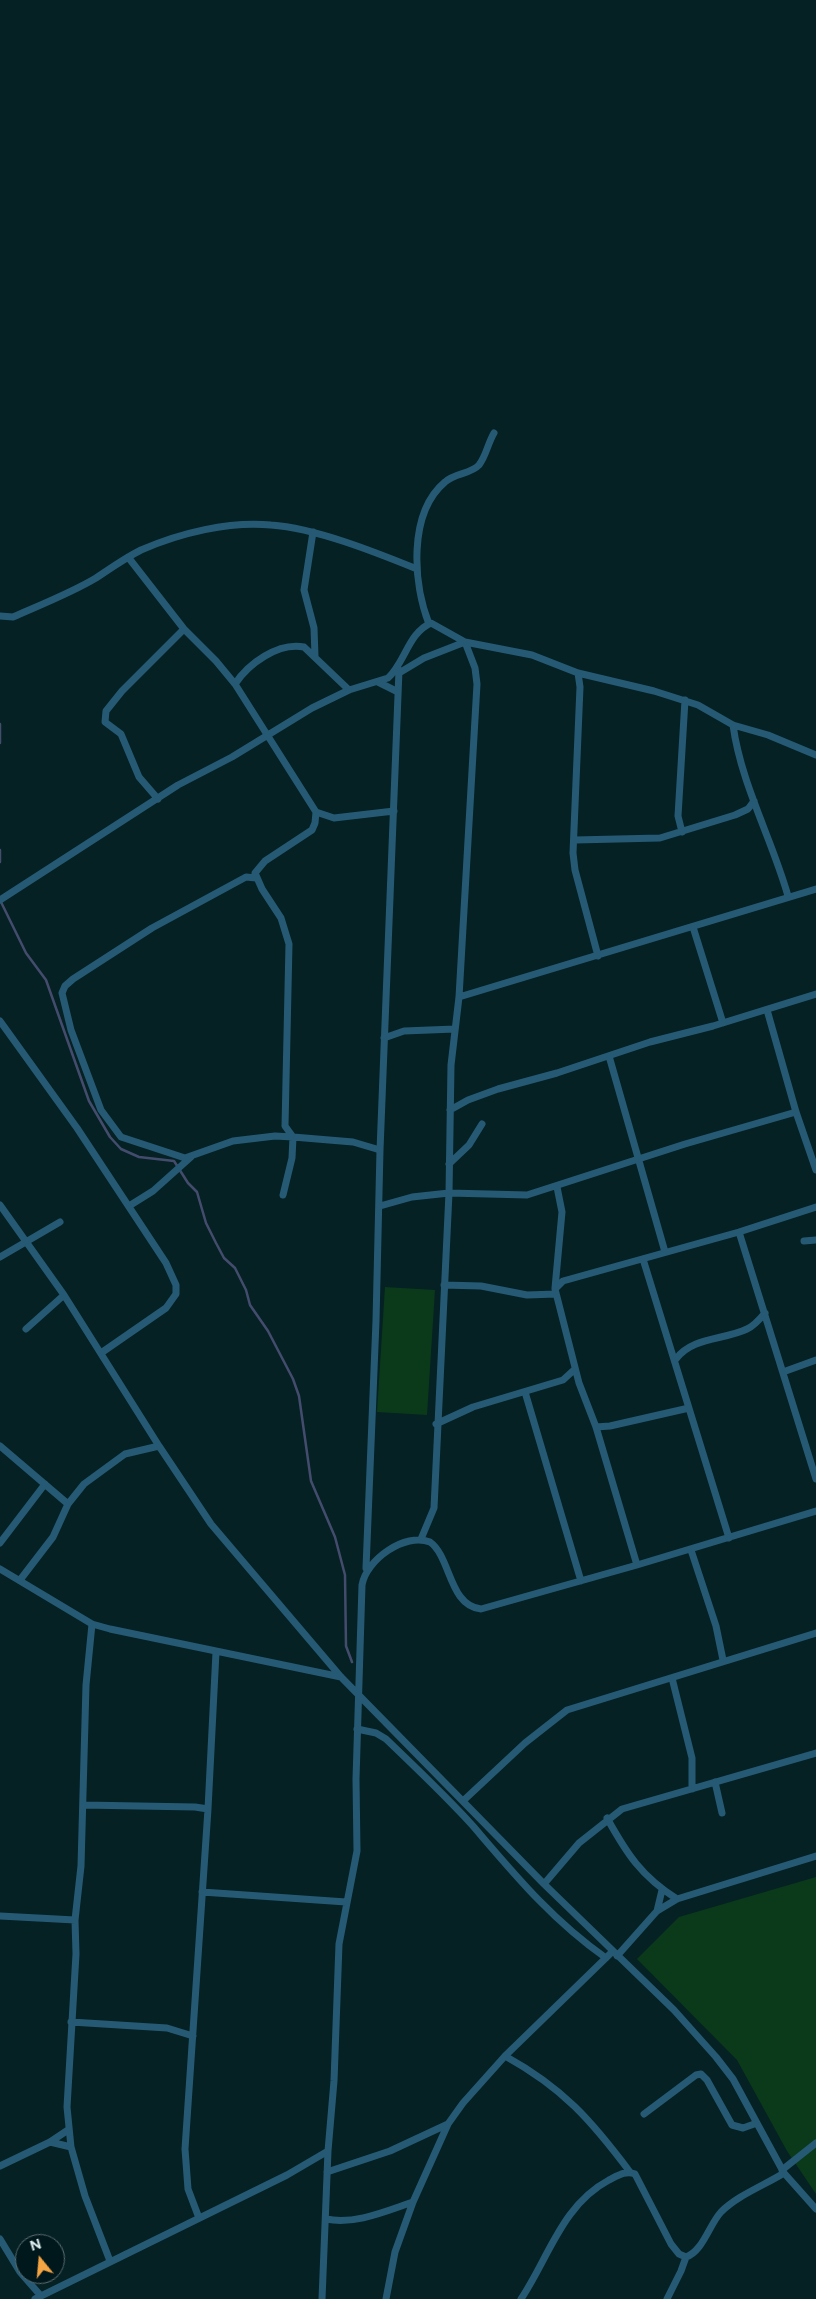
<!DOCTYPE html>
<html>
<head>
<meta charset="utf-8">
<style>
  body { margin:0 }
  #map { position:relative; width:816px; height:2299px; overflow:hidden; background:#052124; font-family:Figtree,sans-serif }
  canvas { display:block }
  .north { position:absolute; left:15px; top:2234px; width:50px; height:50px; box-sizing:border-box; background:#00171b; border:1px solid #5a6e71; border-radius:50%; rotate:343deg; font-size:14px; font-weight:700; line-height:20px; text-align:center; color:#e1f1f2 }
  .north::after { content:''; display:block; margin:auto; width:18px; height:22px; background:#f4a443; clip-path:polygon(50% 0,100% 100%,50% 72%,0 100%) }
</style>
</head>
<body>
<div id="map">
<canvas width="816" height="2299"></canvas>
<div class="north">N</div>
</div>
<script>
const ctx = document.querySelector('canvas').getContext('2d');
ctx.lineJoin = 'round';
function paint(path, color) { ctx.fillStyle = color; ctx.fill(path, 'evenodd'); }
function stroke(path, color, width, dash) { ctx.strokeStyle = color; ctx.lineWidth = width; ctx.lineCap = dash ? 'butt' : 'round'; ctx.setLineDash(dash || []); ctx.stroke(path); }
paint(new Path2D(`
  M 385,1287 L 435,1290 L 427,1415 L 377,1412 Z
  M 816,1877 L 816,2194 L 787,2151 L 737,2060 L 637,1959 L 679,1917 Z`), '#0a3a1a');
stroke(new Path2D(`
  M 0,724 L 0,743
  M 0,850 L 0,862
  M 0,900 L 26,953 L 46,980 L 89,1101 L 110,1137 L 121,1149 L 139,1157 L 174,1161 L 188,1183 L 197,1192 L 206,1223 L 216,1243 L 224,1258 L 235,1268 L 246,1290 L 250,1305 L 268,1331 L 293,1379 L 299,1396 L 311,1481 L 335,1537 L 345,1575 L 346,1646 L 352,1662`), '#444c6d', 2.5);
stroke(new Path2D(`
  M 313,532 L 304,590 L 314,628 L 315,656
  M 128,557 L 184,629 L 216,661 L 235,684 L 316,812 L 315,823 L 312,830 L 265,861 L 255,873 L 262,889 L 281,918 L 289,944 L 285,1126 L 293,1137 L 353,1142 L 380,1150
  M 0,616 L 13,617 C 40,605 71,593 96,578 C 111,568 125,558 141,550 C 180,533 229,521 271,525 C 315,528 375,552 417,569
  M 429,624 C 413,583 408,513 445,482 C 455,473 471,474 479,465 C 486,456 488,443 494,433
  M 399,673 L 424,658 L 465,642 L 475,668 L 477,684 L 459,997 L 451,1065 L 449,1193 L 434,1508 L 421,1539
  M 578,673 L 580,687 L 573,853 L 575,870 L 598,956
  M 378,682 L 398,692
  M 235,684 C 248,664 278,642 304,647 L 349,690
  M 733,725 C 741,784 772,839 788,896
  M 158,799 L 139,777 L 121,734 L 105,722 L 106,711 L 122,691 L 184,629
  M 316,812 L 334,818 L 394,811
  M 682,832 L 678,816 L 685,700
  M 575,840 L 660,838 L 735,815 L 748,809 L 754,801
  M 256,878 L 246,877 L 152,928 L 73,979 L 65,986 L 62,993 L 71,1030 L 101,1110 L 121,1137 L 185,1158 L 233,1141 L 275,1136 L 293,1137 L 292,1158 L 283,1195
  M 0,900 L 178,785 L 232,757 L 312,708 L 349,690 L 388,678 C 405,663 408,633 431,623 L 465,642 L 532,655 L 578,673 L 654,691 L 698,705 L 733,725 L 768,735 L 816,755
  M 693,927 L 723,1023
  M 459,997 L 816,889
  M 767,1010 L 796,1112 L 816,1170
  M 0,1021 L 77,1128 L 166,1263 L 176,1285 L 176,1294 L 166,1308 L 101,1353
  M 384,1038 L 404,1031 L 455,1029
  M 609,1056 L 665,1252
  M 450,1110 L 468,1100 L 498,1089 L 557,1073 L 650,1042 L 713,1026 L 816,994
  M 449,1164 L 469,1145 L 482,1124
  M 0,1205 L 64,1295 L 159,1446 L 211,1524 L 341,1677 L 544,1884 L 674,2010 L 716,2057 L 733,2079 L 784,2173 L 816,2209
  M 129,1206 L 153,1191 L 191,1157
  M 380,1206 L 412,1197 L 449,1193 L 527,1195 L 685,1144 L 796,1112
  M 739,1232 L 816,1479
  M 804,1241 L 816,1240
  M 0,1257 L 60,1222
  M 643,1259 L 729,1538
  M 444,1285 L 481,1286 L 527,1295 L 556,1294
  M 555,1288 L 562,1212 L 557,1187
  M 26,1329 L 64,1295
  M 676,1359 C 692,1337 724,1340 747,1329 C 754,1326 760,1319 765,1313
  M 783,1372 L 816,1360
  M 525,1392 L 581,1581
  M 436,1424 L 473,1407 L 563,1380 L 575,1369
  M 596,1427 L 610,1426 L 689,1408
  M 0,1446 L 68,1504
  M 0,1543 L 45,1484
  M 691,1550 L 716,1626 L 723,1660
  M 637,1565 L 596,1427 L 579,1383 L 555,1289 L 563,1281 L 739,1232 L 816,1207
  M 366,1568 L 376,1321 L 380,1150 L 399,670
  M 0,1569 L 92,1624 L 110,1629 L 341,1677
  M 20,1580 L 53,1537 L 68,1504 L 84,1484 L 125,1454 L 159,1446
  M 92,1624 L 86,1685 L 81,1866 L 75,1920 L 76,1954 L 67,2107 L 71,2147 L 85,2196 L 110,2261
  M 672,1678 L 692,1758 L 692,1789
  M 357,1729 L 376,1733 L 386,1739 C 415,1767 446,1796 473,1826 C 515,1875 552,1920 606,1958
  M 715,1782 L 722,1813
  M 463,1801 L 525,1743 L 567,1710 L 816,1633
  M 83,1805 L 195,1807 L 208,1809
  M 607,1818 C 627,1854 641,1876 677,1899
  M 544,1884 L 579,1843 L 622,1809 L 816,1753
  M 202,1892 L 346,1902
  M 657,1911 L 662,1890
  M 0,1916 L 75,1920
  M 617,1956 L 657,1911 L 677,1899 L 816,1856
  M 71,2022 L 167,2028 L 193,2036
  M 505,2056 C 563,2088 591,2120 630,2172
  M 644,2114 L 696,2075 L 701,2074 L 707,2080 L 732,2125 L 743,2128 L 757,2123
  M 50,2142 L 71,2147
  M 0,2166 L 50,2142 L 68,2130
  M 782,2170 L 816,2143
  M 327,2172 L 390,2151 L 448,2124
  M 199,2218 L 188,2189 L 185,2149 L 208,1809 L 216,1652
  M 326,2219 C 355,2225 386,2211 413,2202
  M 0,2239 L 20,2272 L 41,2296
  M 35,2299 L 287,2175 L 328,2151 L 334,2081 L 339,1944 L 357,1851 L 356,1779 L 362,1585 C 366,1560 405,1532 430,1542 C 451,1557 449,1606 481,1609 L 637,1565 L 816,1511
  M 322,2299 L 328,2151
  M 386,2299 L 395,2252 L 413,2202 L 448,2124 L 463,2103 L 505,2056 L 612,1952
  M 521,2299 C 549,2257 562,2205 609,2180 C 617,2176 626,2170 635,2174 L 671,2244 L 679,2254 L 686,2257 C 703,2251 709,2225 721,2212 C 738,2195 765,2185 784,2173
  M 667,2299 L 681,2271 L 686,2257`), '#265a74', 7);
</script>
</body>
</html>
